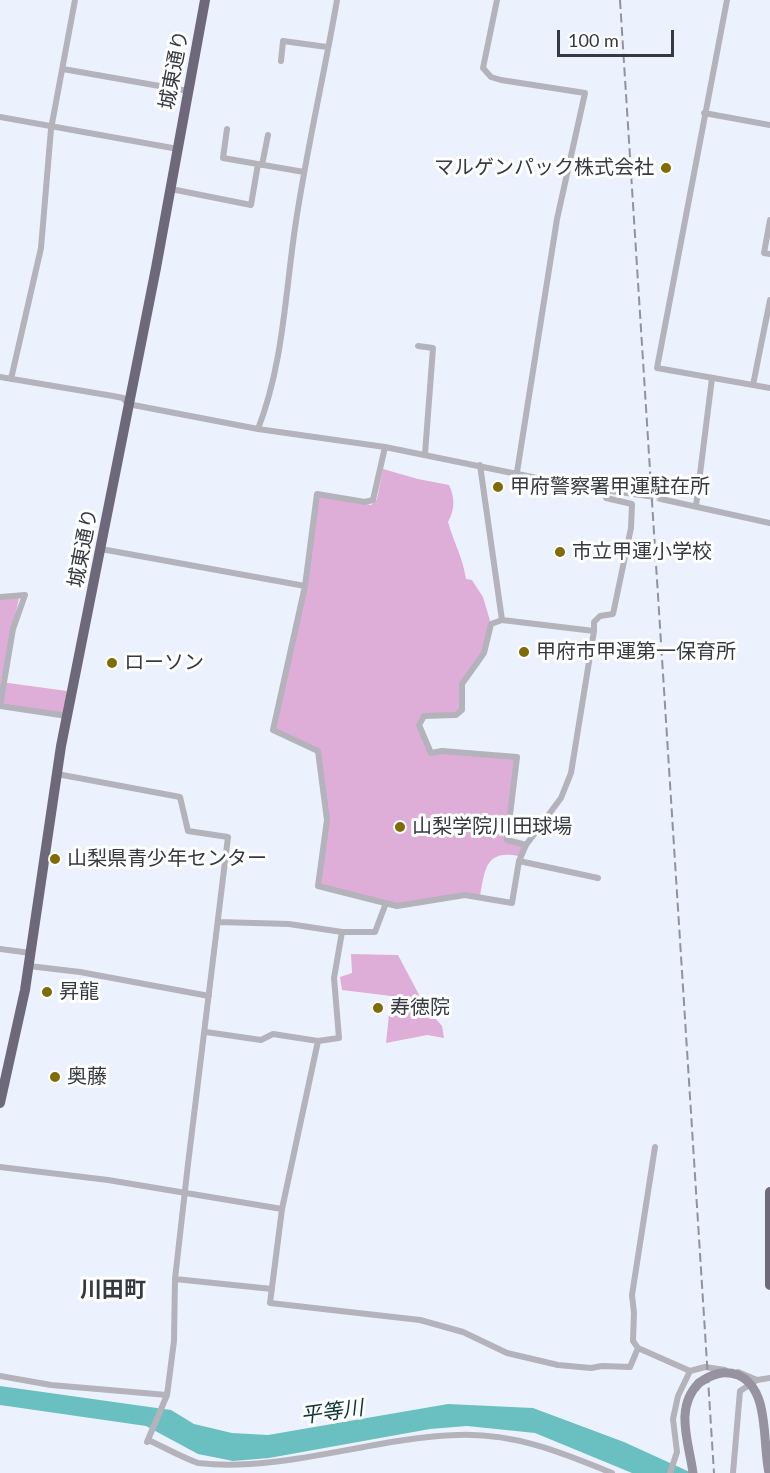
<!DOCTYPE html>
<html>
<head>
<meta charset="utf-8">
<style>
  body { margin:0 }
  #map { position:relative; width:770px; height:1473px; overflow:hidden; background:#ecf2fd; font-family:Lato,sans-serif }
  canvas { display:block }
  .scale { position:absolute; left:557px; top:30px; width:117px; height:27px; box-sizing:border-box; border:3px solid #353940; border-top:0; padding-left:8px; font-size:18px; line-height:21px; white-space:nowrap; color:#353940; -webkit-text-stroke:4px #fff; paint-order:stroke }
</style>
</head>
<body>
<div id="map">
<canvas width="770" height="1473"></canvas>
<div class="scale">100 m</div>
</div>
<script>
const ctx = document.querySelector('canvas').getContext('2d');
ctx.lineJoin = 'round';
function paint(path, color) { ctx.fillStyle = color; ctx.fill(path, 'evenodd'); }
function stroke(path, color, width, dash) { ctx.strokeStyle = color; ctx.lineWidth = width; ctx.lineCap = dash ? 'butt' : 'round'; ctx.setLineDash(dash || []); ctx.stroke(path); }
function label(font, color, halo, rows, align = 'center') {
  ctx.font = font + ' Lato,"Noto Sans JP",sans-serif'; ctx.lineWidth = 6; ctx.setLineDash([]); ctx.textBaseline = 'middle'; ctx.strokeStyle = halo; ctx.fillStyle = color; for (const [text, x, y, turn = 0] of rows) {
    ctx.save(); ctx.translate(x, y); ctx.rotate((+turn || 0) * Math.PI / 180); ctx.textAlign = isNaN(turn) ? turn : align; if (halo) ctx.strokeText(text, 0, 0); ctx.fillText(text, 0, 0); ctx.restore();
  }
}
paint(new Path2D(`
  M 383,469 L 418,479 L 449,485 C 455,497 455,510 448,522 C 454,543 463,558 466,579 L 472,580 L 483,597 L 491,624 L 484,653 L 462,684 L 462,710 L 456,715 L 424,716 L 419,725 L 431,753 L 442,751 L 517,757 L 507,839 L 526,845 L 519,856 C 485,849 485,870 480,896 L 465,895 L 397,906 L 318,886 L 327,820 L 318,752 L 273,730 L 305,586 L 317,494 L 371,505 L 377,499 Z
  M 19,598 L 1,682 L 67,691 L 63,713 L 0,704 L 0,599 Z
  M 351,954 L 398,955 L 425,1006 L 442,1026 L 444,1038 L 427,1035 L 386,1043 L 391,996 L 342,990 L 340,977 L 352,973 Z`), '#dfaed8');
paint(new Path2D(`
  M 0,1386 L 171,1410 L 194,1424 L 232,1433 L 268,1435 L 448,1404 L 533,1408 L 624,1442 L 692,1473 L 632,1473 L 535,1433 L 467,1426 L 430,1429 L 269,1458 L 233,1461 L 198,1454 L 146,1426 L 0,1405 Z`), '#6ac0c1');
stroke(new Path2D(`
  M 648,496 L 661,499`), '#c7cdd7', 6, [6, 3]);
stroke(new Path2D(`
  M 497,0 L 483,68 L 491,77 L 501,80 L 585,93 L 557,219 L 517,472
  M 727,0 L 657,368 L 770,388
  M 281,61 L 283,41 L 327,47
  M 63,69 L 188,91
  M 704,113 L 770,125
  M 0,117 L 178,149
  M 227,129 L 223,158 L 304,172
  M 262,165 L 268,135
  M 171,189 L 251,205 L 258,164
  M 770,220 L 764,253 L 770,254
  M 418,346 L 433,348 L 425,454
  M 0,377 L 113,396 L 123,398 L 128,404 L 258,429 C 283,365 285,296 295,228 C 306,152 324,76 337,0
  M 11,379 L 41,248 L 51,129 L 75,0
  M 753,385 L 770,300
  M 258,429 L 385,447
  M 480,465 L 502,620 L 594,631 L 571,773 L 561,798 L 526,845 L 519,861 L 512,903 L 465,895 L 397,906 L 318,886 L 327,820 L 318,751 L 273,730 L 305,586 L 317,494 L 365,502 L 373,500 L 385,447 L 576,486 L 648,496
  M 661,499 L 770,523
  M 696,506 L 712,378
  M 101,549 L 305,586
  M 0,597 L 25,595 L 13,629 L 0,706
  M 502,620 L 491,624 L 484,653 L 462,684 L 462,710 L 456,715 L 424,716 L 419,725 L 431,753 L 442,751 L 517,757 L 507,840 L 526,845
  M 594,631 L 594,622 L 600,616 L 613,614 L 631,528 L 632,504 L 606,498 L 605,489
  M 0,706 L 67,716
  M 57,774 L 180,797 L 188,831 L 228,837 L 188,1164 L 175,1279 L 174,1341 L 167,1395 L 147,1442
  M 519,861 L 598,878
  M 386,903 L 375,932 L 342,932 L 334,978 L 339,1038 L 318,1041 L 282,1209 L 270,1303 L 420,1320 L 463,1332 L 507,1353 L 558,1365 L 591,1368 L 602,1366 L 630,1367 L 638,1348
  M 219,922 L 289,924 L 342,932
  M 0,949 L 31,953
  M 29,966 L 80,972 L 209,996
  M 206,1032 L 261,1040 L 273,1034 L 318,1041
  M 655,1147 L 632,1295 L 634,1313 L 633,1341 L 638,1348 L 690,1371
  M 0,1167 L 108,1180 L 282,1209
  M 175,1279 L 272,1289
  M 738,1372 L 757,1380
  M 0,1376 L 51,1385 L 167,1395
  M 148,1440 C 164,1447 181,1457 198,1463 C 280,1473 376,1437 458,1435 C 514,1433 561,1452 612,1473
  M 670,1473 L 677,1452 L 673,1419 L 678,1396 L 690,1371 L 705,1367 L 725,1370
  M 733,1473 L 740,1391 L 757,1380 L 770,1378`), '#b4b2ba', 6);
stroke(new Path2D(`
  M 693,1473 C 689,1442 674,1408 699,1383`), '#96929f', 9);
stroke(new Path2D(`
  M 0,1103 L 25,990 L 61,746 L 156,268 L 205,0
  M 770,1192 L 770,1285`), '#6d697a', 10);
stroke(new Path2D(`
  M 620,0 L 714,1473`), '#8e939c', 2, [9, 4.5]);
stroke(new Path2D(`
  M 699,1383 C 712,1374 723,1370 738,1375 C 770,1389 762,1440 769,1473`), '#96929f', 9);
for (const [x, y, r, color] of [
  [666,168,6,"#806b05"],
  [498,487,6,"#806b05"],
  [560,552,6,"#806b05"],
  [524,652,6,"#806b05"],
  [112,663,6,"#806b05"],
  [400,827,6,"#806b05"],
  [55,859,6,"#806b05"],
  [47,992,6,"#806b05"],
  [378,1008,6,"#806b05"],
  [55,1077,6,"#806b05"]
]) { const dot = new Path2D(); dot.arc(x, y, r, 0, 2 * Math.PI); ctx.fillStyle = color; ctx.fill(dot); stroke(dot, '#fff', 2); }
label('20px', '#353940', '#fff', [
  ["城東通り",174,70,-79],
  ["城東通り",83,548,-79]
]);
label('20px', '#353940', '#fff', [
  ["マルゲンパック株式会社",654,168,"right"],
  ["甲府警察署甲運駐在所",510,487],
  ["市立甲運小学校",572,552],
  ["甲府市甲運第一保育所",536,652],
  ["ローソン",124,663],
  ["山梨学院川田球場",412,827],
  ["山梨県青少年センター",67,859],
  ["昇龍",59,992],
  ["寿徳院",390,1008],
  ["奥藤",67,1077]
], 'left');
label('italic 21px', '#0e3838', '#fff', [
  ["平等川",332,1412,-8]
]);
label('bold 22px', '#353940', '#fff', [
  ["川田町",113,1290]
]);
</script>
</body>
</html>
